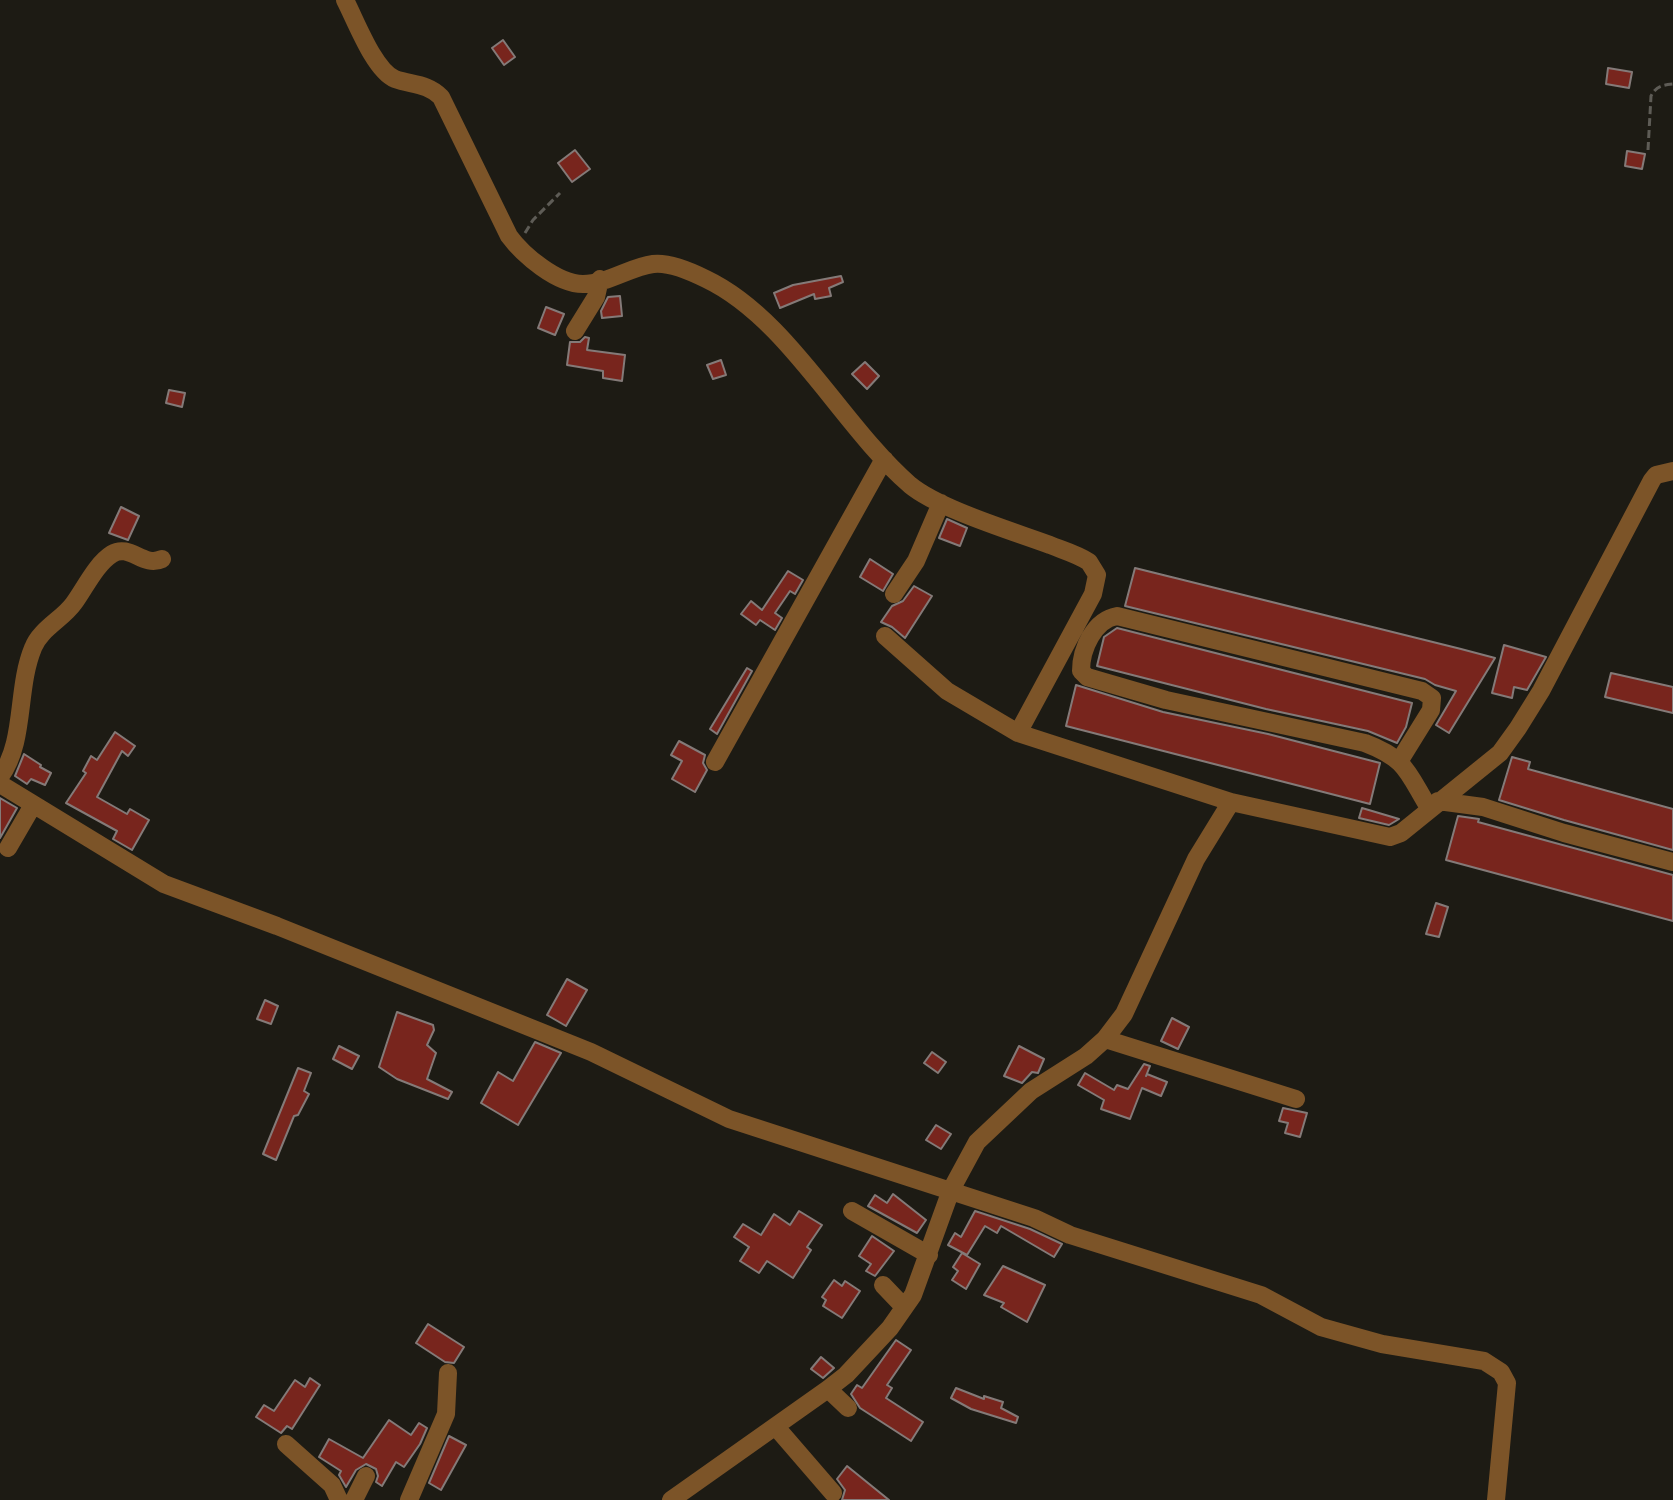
<!DOCTYPE html>
<html>
<head>
<meta charset="utf-8">
<style>
  body { margin:0 }
  canvas { display:block; background:#1d1b14 }
</style>
</head>
<body>
<canvas width="1673" height="1500"></canvas>
<script>
const ctx = document.querySelector('canvas').getContext('2d');
ctx.lineJoin = 'round';
function paint(path, color) { ctx.fillStyle = color; ctx.fill(path, 'evenodd'); }
function stroke(path, color, width, dash) { ctx.strokeStyle = color; ctx.lineWidth = width; ctx.lineCap = dash ? 'butt' : 'round'; ctx.setLineDash(dash || []); ctx.stroke(path); }
const building = new Path2D(`
  M 503,40 L 515,57 L 504,65 L 492,48 Z
  M 1608,68 L 1632,72 L 1629,88 L 1606,84 Z
  M 575,150 L 590,169 L 572,182 L 558,163 Z
  M 1627,151 L 1645,154 L 1642,169 L 1625,166 Z
  M 841,276 L 843,282 L 829,288 L 831,296 L 815,299 L 814,294 L 780,308 L 774,293 L 793,285 Z
  M 620,296 L 622,316 L 602,318 L 601,311 L 608,297 Z
  M 546,307 L 564,314 L 555,335 L 538,328 Z
  M 585,337 L 589,338 L 587,350 L 625,355 L 622,381 L 603,378 L 603,371 L 567,365 L 570,342 L 580,342 Z
  M 721,360 L 726,375 L 713,379 L 707,365 Z
  M 865,362 L 879,376 L 867,389 L 852,374 Z
  M 169,390 L 185,393 L 182,407 L 166,403 Z
  M 121,507 L 139,516 L 128,540 L 109,533 Z
  M 947,519 L 967,528 L 960,546 L 939,538 Z
  M 870,559 L 893,574 L 883,591 L 860,577 Z
  M 1135,568 L 1461,649 L 1495,658 L 1449,733 L 1436,725 L 1456,691 L 1435,685 L 1425,679 L 1125,606 Z
  M 788,571 L 803,580 L 795,594 L 790,591 L 775,613 L 782,618 L 775,630 L 760,620 L 756,625 L 741,614 L 751,601 L 762,610 Z
  M 914,586 L 932,596 L 905,638 L 892,627 L 881,622 L 892,606 L 903,601 Z
  M 1117,628 L 1412,703 L 1406,727 L 1397,743 L 1368,731 L 1266,709 L 1097,666 L 1104,637 Z
  M 1504,645 L 1546,657 L 1527,690 L 1514,687 L 1512,698 L 1492,693 Z
  M 747,668 L 752,671 L 717,734 L 710,729 Z
  M 1611,673 L 1673,687 L 1673,713 L 1605,697 Z
  M 1076,685 L 1163,712 L 1268,734 L 1380,763 L 1370,804 L 1066,726 Z
  M 115,732 L 135,746 L 128,756 L 122,751 L 97,797 L 127,814 L 130,809 L 149,820 L 132,850 L 113,839 L 117,831 L 66,803 L 86,773 L 83,771 L 91,756 L 97,760 Z
  M 679,741 L 705,755 L 703,763 L 707,770 L 695,792 L 672,779 L 682,761 L 671,755 Z
  M 24,754 L 41,765 L 40,767 L 51,773 L 45,785 L 31,779 L 27,784 L 15,776 Z
  M 1512,757 L 1530,762 L 1528,769 L 1673,809 L 1673,850 L 1564,820 L 1499,800 Z
  M 0,798 L 17,808 L 0,838 Z
  M 1362,808 L 1399,819 L 1389,825 L 1359,818 Z
  M 1458,816 L 1479,819 L 1478,822 L 1673,875 L 1673,921 L 1446,860 Z
  M 1436,903 L 1448,907 L 1439,937 L 1426,934 Z
  M 567,979 L 587,990 L 566,1026 L 547,1015 Z
  M 265,1000 L 278,1006 L 271,1024 L 257,1019 Z
  M 397,1012 L 433,1025 L 434,1030 L 427,1045 L 436,1053 L 427,1079 L 452,1092 L 448,1099 L 397,1079 L 379,1067 Z
  M 1172,1018 L 1189,1027 L 1178,1049 L 1161,1041 Z
  M 535,1042 L 561,1053 L 518,1125 L 481,1103 L 498,1072 L 513,1081 Z
  M 339,1046 L 359,1056 L 352,1069 L 333,1059 Z
  M 1019,1046 L 1044,1059 L 1038,1073 L 1032,1072 L 1022,1083 L 1004,1076 Z
  M 932,1052 L 946,1062 L 938,1073 L 924,1063 Z
  M 1144,1064 L 1150,1066 L 1146,1076 L 1147,1074 L 1167,1082 L 1161,1096 L 1142,1088 L 1130,1119 L 1101,1109 L 1104,1100 L 1078,1085 L 1085,1073 L 1114,1090 L 1117,1085 L 1128,1089 Z
  M 298,1068 L 311,1073 L 304,1091 L 309,1094 L 298,1115 L 294,1116 L 276,1160 L 263,1154 Z
  M 1283,1108 L 1307,1113 L 1300,1137 L 1285,1133 L 1288,1123 L 1279,1121 Z
  M 936,1125 L 951,1134 L 941,1149 L 926,1140 Z
  M 893,1194 L 926,1220 L 917,1233 L 868,1206 L 875,1195 L 887,1203 Z
  M 799,1211 L 822,1225 L 807,1247 L 811,1250 L 793,1278 L 767,1261 L 759,1273 L 740,1261 L 749,1247 L 734,1237 L 743,1224 L 761,1235 L 774,1214 L 790,1225 Z
  M 975,1211 L 1030,1229 L 1062,1244 L 1054,1257 L 1001,1226 L 997,1233 L 985,1226 L 967,1255 L 948,1245 L 955,1233 L 961,1237 Z
  M 872,1236 L 894,1251 L 875,1276 L 866,1271 L 871,1264 L 859,1256 Z
  M 962,1253 L 980,1264 L 966,1289 L 952,1280 L 958,1271 L 953,1267 Z
  M 1003,1266 L 1045,1285 L 1027,1322 L 1001,1307 L 1004,1303 L 984,1295 Z
  M 834,1280 L 842,1286 L 845,1281 L 860,1291 L 842,1318 L 823,1306 L 826,1300 L 822,1297 Z
  M 428,1324 L 464,1347 L 454,1363 L 445,1362 L 416,1343 Z
  M 896,1340 L 911,1350 L 887,1385 L 892,1388 L 886,1398 L 923,1422 L 911,1441 L 860,1408 L 851,1394 L 857,1385 L 862,1388 Z
  M 821,1357 L 834,1368 L 823,1378 L 811,1369 Z
  M 310,1378 L 320,1385 L 292,1429 L 287,1426 L 281,1433 L 256,1417 L 264,1405 L 274,1411 L 295,1380 L 305,1387 Z
  M 956,1388 L 984,1399 L 984,1396 L 1003,1402 L 1001,1408 L 1018,1417 L 1016,1423 L 971,1409 L 951,1398 Z
  M 389,1420 L 411,1435 L 419,1423 L 427,1428 L 420,1444 L 404,1467 L 396,1462 L 382,1486 L 376,1482 L 378,1476 L 376,1469 L 366,1464 L 356,1470 L 346,1487 L 339,1475 L 341,1471 L 319,1457 L 329,1439 L 363,1458 Z
  M 449,1436 L 466,1445 L 441,1490 L 429,1483 Z
  M 847,1466 L 889,1500 L 842,1500 L 845,1490 L 837,1479 Z`);
paint(building, '#78251d');
stroke(building, '#847a78', 2);
stroke(new Path2D(`
  M 1648,150 L 1651,96 C 1656,86 1663,85 1673,84
  M 525,233 L 533,220 L 560,193`), '#5e5c56', 3, [8, 4]);
stroke(new Path2D(`
  M 345,0 C 356,21 374,70 395,79 C 412,85 427,83 441,97 L 509,236 C 523,255 557,284 583,284 C 607,284 630,267 653,264 C 669,262 692,272 706,279 C 788,318 841,425 910,485 C 939,509 1012,531 1050,545 C 1062,550 1077,554 1089,562 L 1097,575 L 1093,594 L 1018,733 L 1231,802
  M 575,331 L 596,297 L 600,279
  M 894,594 L 916,561 L 941,503
  M 885,636 L 947,691 L 1018,733
  M 1400,760 L 1431,710 L 1432,698 L 1422,691 L 1117,616 C 1094,620 1081,649 1081,671 L 1087,677 L 1166,700 L 1365,743 C 1407,759 1407,772 1429,808
  M 715,762 L 884,459
  M 0,777 C 26,741 16,689 33,648 C 40,629 63,619 74,603 C 85,588 96,564 112,554 C 130,543 143,568 162,559
  M 0,784 L 164,884 L 277,926 L 591,1052 L 729,1119 L 1034,1218 L 1070,1235 L 1261,1295 L 1321,1327 L 1382,1344 L 1484,1361 L 1501,1372 L 1507,1383 L 1496,1500
  M 1438,801 L 1483,807 L 1564,833 L 1673,862
  M 8,848 L 33,805
  M 1105,1039 L 1296,1099
  M 852,1211 L 929,1255
  M 883,1285 L 904,1307
  M 828,1389 L 848,1408
  M 776,1427 L 833,1493
  M 286,1444 L 332,1485 L 339,1500
  M 354,1500 L 366,1476
  M 409,1500 L 446,1414 L 448,1373
  M 671,1500 L 828,1389 L 846,1375 L 890,1328 L 913,1295 L 951,1190 L 977,1142 L 1031,1091 L 1086,1056 L 1105,1039 L 1124,1014 L 1196,859 L 1231,802 L 1390,837 L 1401,833 L 1500,753 L 1518,728 L 1541,691 L 1652,480 L 1656,475 L 1673,471`), '#7c5428', 18);
</script>
</body>
</html>
